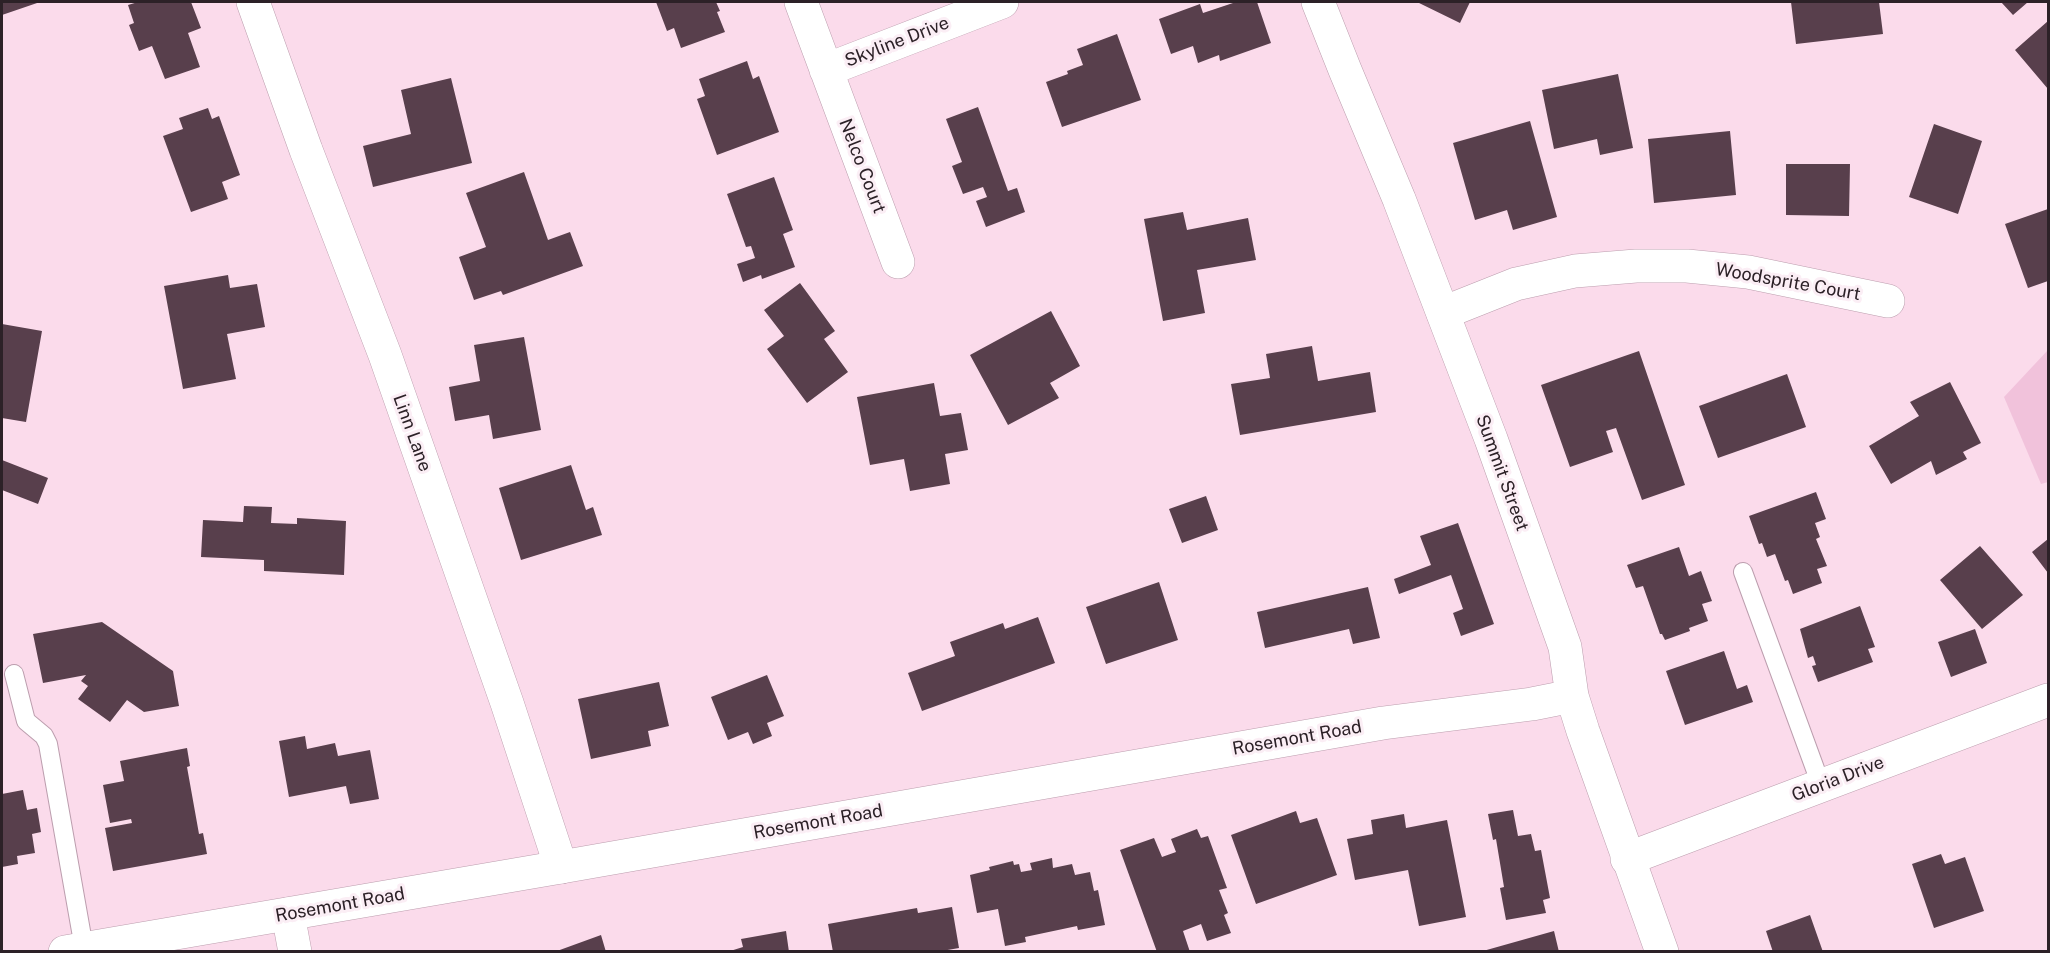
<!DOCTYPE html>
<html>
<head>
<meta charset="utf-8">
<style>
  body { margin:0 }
  #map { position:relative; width:2050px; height:953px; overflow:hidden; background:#fbdbeb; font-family:"Public Sans",sans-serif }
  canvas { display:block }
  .frame { position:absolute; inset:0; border:3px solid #2c2127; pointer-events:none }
</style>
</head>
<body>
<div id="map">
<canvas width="2050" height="953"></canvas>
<div class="frame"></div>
</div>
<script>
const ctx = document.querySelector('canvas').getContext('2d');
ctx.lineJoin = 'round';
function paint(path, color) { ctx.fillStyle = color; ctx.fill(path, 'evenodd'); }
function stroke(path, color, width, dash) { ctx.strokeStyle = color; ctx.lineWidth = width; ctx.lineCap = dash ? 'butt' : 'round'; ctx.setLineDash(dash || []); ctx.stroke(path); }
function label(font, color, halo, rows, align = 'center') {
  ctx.font = font + ' "Public Sans",sans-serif'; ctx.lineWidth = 6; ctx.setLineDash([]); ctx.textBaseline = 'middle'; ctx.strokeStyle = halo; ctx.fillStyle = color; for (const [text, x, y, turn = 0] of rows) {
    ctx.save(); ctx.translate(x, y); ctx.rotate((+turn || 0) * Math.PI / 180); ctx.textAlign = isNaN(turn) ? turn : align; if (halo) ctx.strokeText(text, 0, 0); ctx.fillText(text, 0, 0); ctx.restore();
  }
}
paint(new Path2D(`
  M 2048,350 L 2048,482 L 2041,484 L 2004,397 Z`), '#f1c2db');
paint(new Path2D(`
  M 2,2 L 40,2 L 2,15 Z
  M 138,2 L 191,2 L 201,28 L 188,33 L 200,67 L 165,79 L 152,46 L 139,51 L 129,25 L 134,23 L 128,5 Z
  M 656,2 L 716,2 L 720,11 L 717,12 L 725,32 L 681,48 L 674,28 L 667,31 Z
  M 1236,2 L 1257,2 L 1271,43 L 1220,61 L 1219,55 L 1198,63 L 1193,46 L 1171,54 L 1159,19 L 1200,4 L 1203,13 Z
  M 1417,2 L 1470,2 L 1460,23 Z
  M 1791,2 L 1879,2 L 1883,34 L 1796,44 Z
  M 2001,2 L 2028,2 L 2013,15 Z
  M 2048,21 L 2048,89 L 2015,50 Z
  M 1117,34 L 1141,100 L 1062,127 L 1046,82 L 1068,74 L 1067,71 L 1083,65 L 1077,49 Z
  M 747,61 L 753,79 L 759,76 L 779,132 L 717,155 L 697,99 L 705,96 L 699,79 Z
  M 1618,74 L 1633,148 L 1600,155 L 1597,139 L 1554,149 L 1542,90 Z
  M 451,78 L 472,163 L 373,187 L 363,146 L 411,134 L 401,90 Z
  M 978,107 L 1008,191 L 1017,188 L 1025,212 L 986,227 L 976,201 L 987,197 L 983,187 L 963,194 L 952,166 L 962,162 L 946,119 Z
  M 208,108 L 212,119 L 219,116 L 240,175 L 222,182 L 228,199 L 191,212 L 163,136 L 183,129 L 179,118 Z
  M 1530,121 L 1557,217 L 1513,230 L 1507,210 L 1475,220 L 1453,143 Z
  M 1934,124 L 1982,141 L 1958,214 L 1909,197 Z
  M 1730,131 L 1736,195 L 1654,203 L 1648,139 Z
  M 1786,164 L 1850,164 L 1849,216 L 1786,215 Z
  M 524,172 L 548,240 L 570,232 L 583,266 L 503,295 L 501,291 L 474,300 L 459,257 L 486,247 L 466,193 Z
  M 774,177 L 793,230 L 783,234 L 795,267 L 762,279 L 761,275 L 743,282 L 737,264 L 755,258 L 751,246 L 746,247 L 727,194 Z
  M 2048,209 L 2048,281 L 2028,288 L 2005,224 Z
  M 1183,212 L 1187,230 L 1248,218 L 1256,260 L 1197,270 L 1205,313 L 1163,321 L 1144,219 Z
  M 228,275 L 230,288 L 257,284 L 265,327 L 227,334 L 236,379 L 183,389 L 164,286 Z
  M 800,283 L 835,331 L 824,339 L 848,372 L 807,403 L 767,349 L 784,336 L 764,310 Z
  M 1051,311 L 1080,366 L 1050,383 L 1059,398 L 1008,425 L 970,355 Z
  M 2,324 L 42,331 L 26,422 L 2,418 Z
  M 524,337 L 541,430 L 493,439 L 489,415 L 455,421 L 449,387 L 480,381 L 474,345 Z
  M 1312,346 L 1318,381 L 1370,372 L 1376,412 L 1240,435 L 1231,384 L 1270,378 L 1266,354 Z
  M 1639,351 L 1685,485 L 1642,500 L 1616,428 L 1606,431 L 1613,452 L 1570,467 L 1541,385 Z
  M 1787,374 L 1806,427 L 1718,458 L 1699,406 Z
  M 1950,382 L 1981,443 L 1963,452 L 1967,459 L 1936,475 L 1931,461 L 1891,484 L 1869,446 L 1919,416 L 1910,402 Z
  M 934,383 L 940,416 L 961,413 L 968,450 L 945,454 L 950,484 L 910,491 L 904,459 L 870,465 L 857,397 Z
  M 2,460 L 48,478 L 38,504 L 2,490 Z
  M 571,465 L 586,510 L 593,507 L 602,535 L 521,560 L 499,488 Z
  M 1816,492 L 1826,519 L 1815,523 L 1820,537 L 1816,539 L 1827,566 L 1817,569 L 1822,583 L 1793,594 L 1788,580 L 1785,581 L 1775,554 L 1767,557 L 1762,543 L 1759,544 L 1749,516 Z
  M 1206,496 L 1218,530 L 1182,543 L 1169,509 Z
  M 244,506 L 272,507 L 271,523 L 297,524 L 297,518 L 346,521 L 344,575 L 264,571 L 264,560 L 201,557 L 203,520 L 243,522 Z
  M 1458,523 L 1494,624 L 1461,636 L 1453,613 L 1463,609 L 1451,575 L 1399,594 L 1394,579 L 1431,565 L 1420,536 Z
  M 2048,539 L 2048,573 L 2032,552 Z
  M 1980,546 L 2023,595 L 1982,629 L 1940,580 Z
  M 1679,547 L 1689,576 L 1701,571 L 1712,601 L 1702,604 L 1708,621 L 1689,628 L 1690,631 L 1665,640 L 1662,634 L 1660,634 L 1643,586 L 1636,588 L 1627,565 Z
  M 1159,582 L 1178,640 L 1106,664 L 1086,607 Z
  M 1368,587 L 1380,638 L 1353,644 L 1349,629 L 1265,648 L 1257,612 Z
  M 1860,606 L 1875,647 L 1868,649 L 1873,662 L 1818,682 L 1812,666 L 1816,665 L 1813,656 L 1808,658 L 1800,629 Z
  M 1038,617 L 1055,663 L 922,711 L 908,673 L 955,656 L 950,642 L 1003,623 L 1005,629 Z
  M 102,622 L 173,671 L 179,706 L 144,712 L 127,700 L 110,722 L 78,699 L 88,686 L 81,681 L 86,675 L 43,683 L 33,634 Z
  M 1975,629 L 1987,663 L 1951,677 L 1938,642 Z
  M 1724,651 L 1737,689 L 1747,685 L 1753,702 L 1685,725 L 1666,671 Z
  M 767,675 L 784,716 L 767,723 L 772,736 L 753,744 L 748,732 L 728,740 L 711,697 Z
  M 659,682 L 669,726 L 648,731 L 651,746 L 591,759 L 578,699 Z
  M 305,736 L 307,749 L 335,743 L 338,756 L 370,750 L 379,799 L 350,804 L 346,786 L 289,797 L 279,741 Z
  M 187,748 L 190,766 L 187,767 L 199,834 L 203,833 L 207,854 L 113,871 L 105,828 L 132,823 L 131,819 L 110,823 L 103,785 L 124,781 L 120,761 Z
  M 23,790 L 27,810 L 37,808 L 41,832 L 32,834 L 35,853 L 17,856 L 18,864 L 2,867 L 2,794 Z
  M 1513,810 L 1518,836 L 1531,834 L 1535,851 L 1541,850 L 1550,898 L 1543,900 L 1546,913 L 1506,920 L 1500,888 L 1504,887 L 1496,839 L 1493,840 L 1488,814 Z
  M 1296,811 L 1300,823 L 1317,818 L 1337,875 L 1256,904 L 1231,835 Z
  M 1404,814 L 1406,828 L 1447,820 L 1466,917 L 1419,926 L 1408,870 L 1355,880 L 1347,839 L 1373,834 L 1371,820 Z
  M 1197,829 L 1201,838 L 1208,836 L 1227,888 L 1219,890 L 1228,913 L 1224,915 L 1231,933 L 1207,941 L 1201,924 L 1183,931 L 1190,952 L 1157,952 L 1120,850 L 1154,838 L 1162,857 L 1176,852 L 1171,839 Z
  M 1941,854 L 1945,864 L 1965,857 L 1984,911 L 1934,928 L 1912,864 Z
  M 1052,858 L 1053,868 L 1072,864 L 1075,875 L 1090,872 L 1094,891 L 1098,890 L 1105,925 L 1078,930 L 1077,926 L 1025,937 L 1026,942 L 1005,946 L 998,909 L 977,913 L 970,875 L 990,870 L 989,867 L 1013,861 L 1014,865 L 1019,864 L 1021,872 L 1032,870 L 1030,863 Z
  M 952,907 L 959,948 L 936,952 L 833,952 L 828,924 L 917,908 L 918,913 Z
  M 1810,915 L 1823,952 L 1773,952 L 1766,931 Z
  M 786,931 L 789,952 L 727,952 L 743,947 L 741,939 Z
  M 1554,931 L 1559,952 L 1483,952 L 1483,951 Z
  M 601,935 L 606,952 L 557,952 L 557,951 Z`), '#583f4c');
const lane = new Path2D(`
  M 1743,572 L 1821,785
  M 14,674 L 26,721 L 44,736 L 48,744 L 84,948`);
const street = new Path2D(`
  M 253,2 L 306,150 L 385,355 L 507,703 L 561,867
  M 801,2 L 898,262
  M 826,70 L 1002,2
  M 1443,313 L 1516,284 L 1575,271 L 1636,266 L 1687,266 L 1748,272 L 1888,301
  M 1627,859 L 2048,700
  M 288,914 L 295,952`);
const secondary = new Path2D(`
  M 1318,2 L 1345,70 L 1399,199 L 1491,439 L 1565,647 L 1572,696 L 1583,731 L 1662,952
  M 65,952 L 561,867 L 1383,723 L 1532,704 L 1572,696`);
stroke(lane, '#bc9eae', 20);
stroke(street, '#bc9eae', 34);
stroke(secondary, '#bc9eae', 34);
stroke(lane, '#fff', 18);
stroke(street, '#fff', 33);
stroke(secondary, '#fff', 33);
label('18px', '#2c2127', '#fbeef5', [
  ["Skyline Drive",897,42,-21],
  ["Nelco Court",862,166,69],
  ["Woodsprite Court",1788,282,10],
  ["Linn Lane",412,433,70],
  ["Summit Street",1502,473,70],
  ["Rosemont Road",1297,738,-10],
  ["Gloria Drive",1838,779,-21],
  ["Rosemont Road",818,822,-10],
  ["Rosemont Road",340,905,-10]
]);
</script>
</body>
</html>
